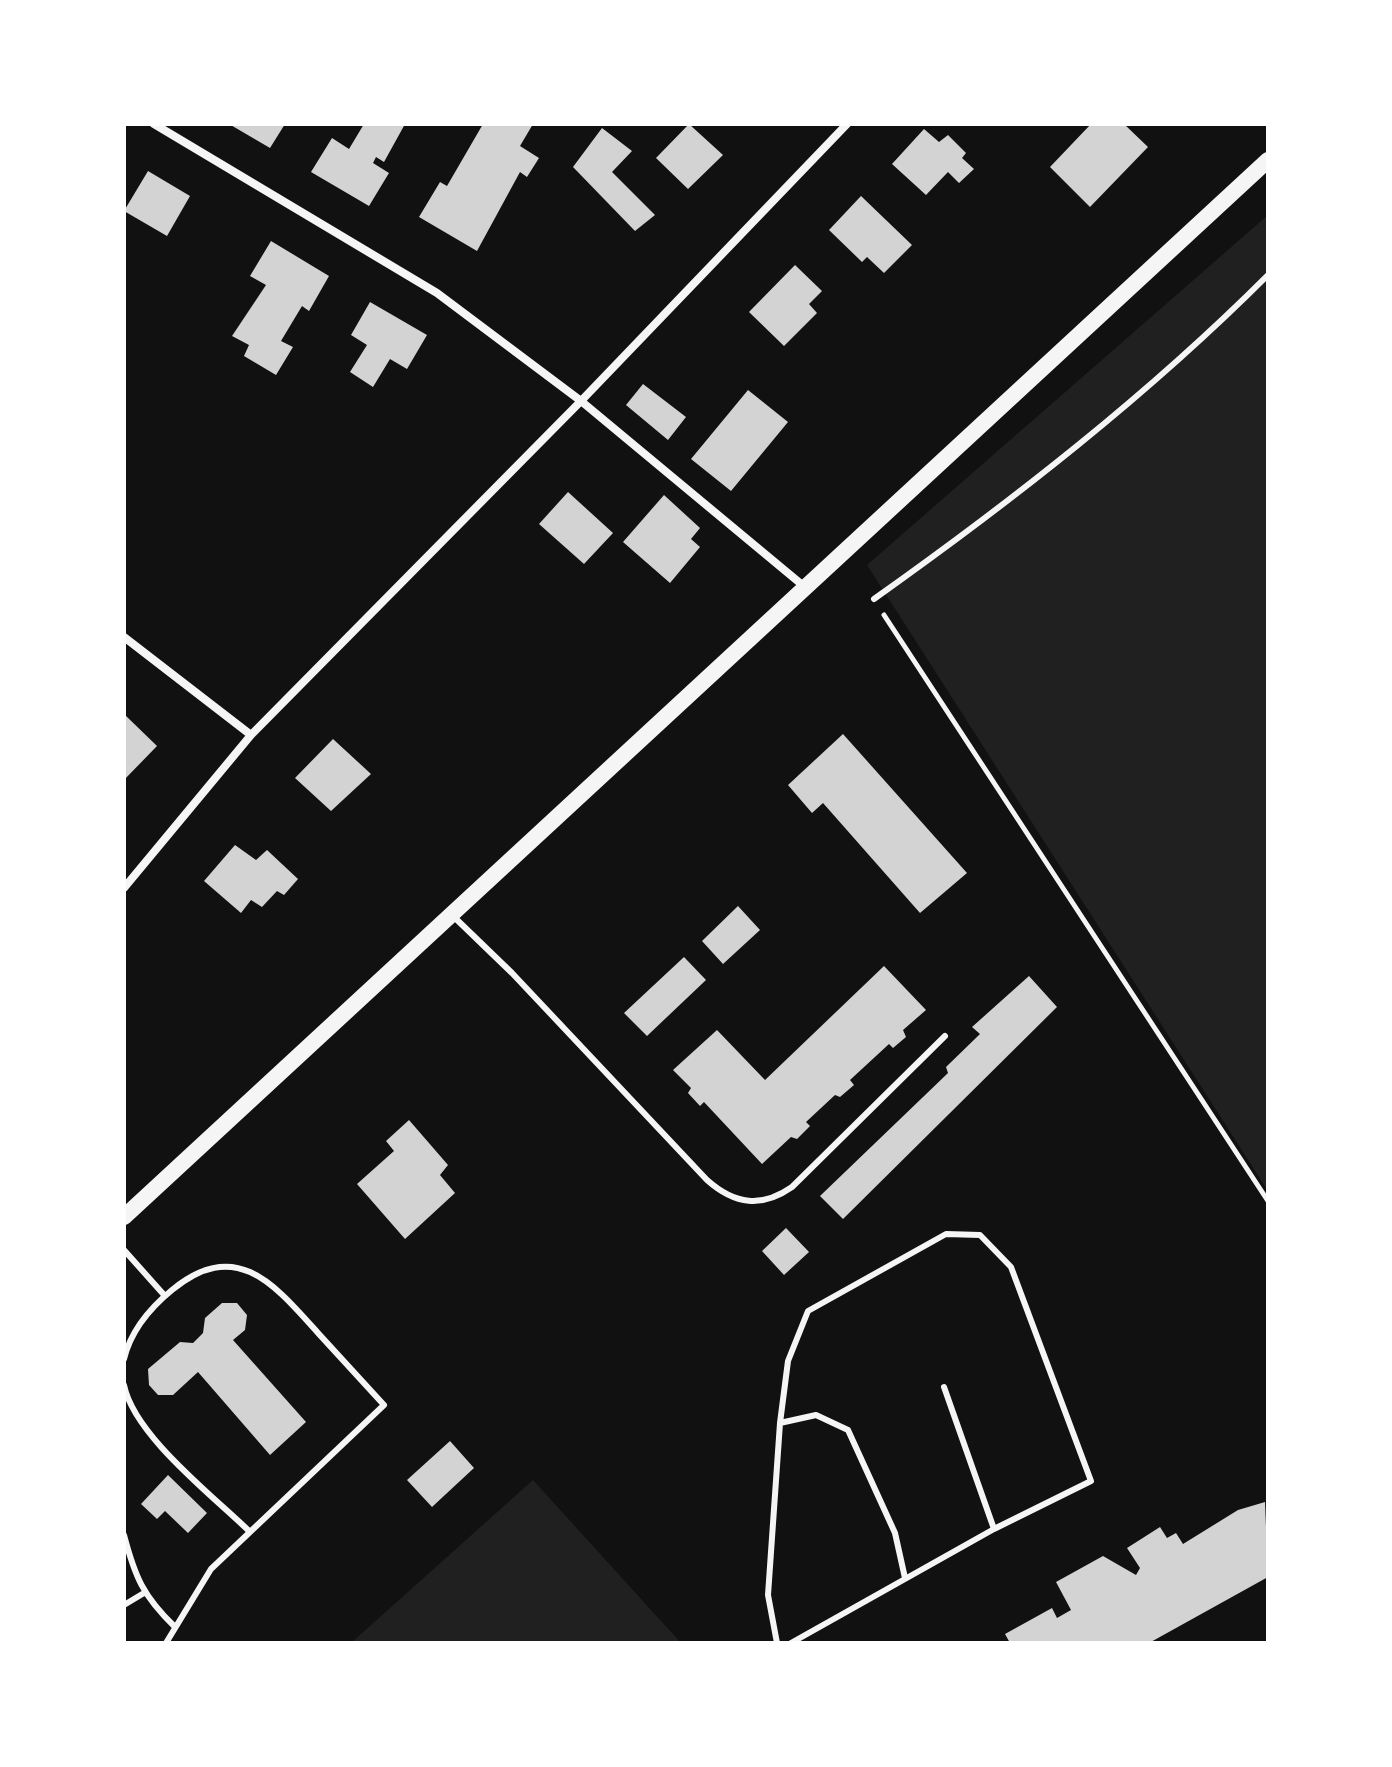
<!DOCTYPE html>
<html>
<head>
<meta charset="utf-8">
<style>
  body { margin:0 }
  #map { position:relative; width:1392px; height:1767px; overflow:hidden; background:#111; font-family:"Sofia Sans Condensed",sans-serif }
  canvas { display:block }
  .frame { position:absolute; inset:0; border:126px solid #fff; pointer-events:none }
</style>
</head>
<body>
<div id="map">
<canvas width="1392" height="1767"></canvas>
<div class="frame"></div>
</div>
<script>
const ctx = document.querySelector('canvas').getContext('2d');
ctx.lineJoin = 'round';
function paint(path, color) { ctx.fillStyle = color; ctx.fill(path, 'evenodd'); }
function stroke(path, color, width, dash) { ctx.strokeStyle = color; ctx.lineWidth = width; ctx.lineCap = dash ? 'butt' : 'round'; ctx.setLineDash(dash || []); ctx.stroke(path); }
paint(new Path2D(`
  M 1268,215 L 1268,1191 L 867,565 Z
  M 533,1480 L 681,1643 L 351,1643 Z`), '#202020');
paint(new Path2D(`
  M 229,124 L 285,124 L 270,148 Z
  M 364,124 L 405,124 L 384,162 L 376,157 L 373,163 L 389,173 L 369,206 L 311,172 L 332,138 L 349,149 Z
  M 483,124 L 533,124 L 520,146 L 539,158 L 527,177 L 520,172 L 477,251 L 419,217 L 440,182 L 447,186 Z
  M 689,124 L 723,155 L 688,189 L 656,158 Z
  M 1091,124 L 1124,124 L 1148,147 L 1090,207 L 1050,167 Z
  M 602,128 L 632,151 L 612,172 L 655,215 L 635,231 L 573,167 Z
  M 924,129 L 939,142 L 948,135 L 966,153 L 962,158 L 974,169 L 959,183 L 948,172 L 926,195 L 892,164 Z
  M 148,171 L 190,196 L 167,236 L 124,211 Z
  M 861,196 L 912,245 L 884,273 L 867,257 L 862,262 L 829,230 Z
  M 271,241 L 329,276 L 309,311 L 302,306 L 281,341 L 293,347 L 276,375 L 244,356 L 249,345 L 232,336 L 266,285 L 250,276 Z
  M 795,265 L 822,291 L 809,304 L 817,313 L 784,346 L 749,312 Z
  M 370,302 L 427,335 L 407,369 L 390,359 L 373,387 L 350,372 L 367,345 L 351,335 Z
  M 643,384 L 686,417 L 668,440 L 626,405 Z
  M 748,390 L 788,422 L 731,491 L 691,459 Z
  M 568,492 L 613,533 L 584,564 L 539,524 Z
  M 664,495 L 700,528 L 691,539 L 700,547 L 670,583 L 623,542 Z
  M 124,714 L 157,746 L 124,780 Z
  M 843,734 L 967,873 L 920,913 L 823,803 L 812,813 L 788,785 Z
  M 333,739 L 371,774 L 331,811 L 295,778 Z
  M 235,845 L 256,860 L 267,850 L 298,879 L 284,895 L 277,891 L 262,907 L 251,900 L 241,913 L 204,881 Z
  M 738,906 L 760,930 L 723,964 L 702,941 Z
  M 684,957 L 706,980 L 647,1036 L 624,1013 Z
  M 884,966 L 926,1010 L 903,1030 L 906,1037 L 893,1048 L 889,1044 L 850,1080 L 854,1085 L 840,1097 L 835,1095 L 806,1122 L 810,1126 L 797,1139 L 791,1137 L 762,1164 L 704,1102 L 700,1106 L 688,1093 L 691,1088 L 673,1070 L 717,1030 L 765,1080 Z
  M 1029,976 L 1057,1007 L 843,1219 L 820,1196 L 948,1073 L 946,1067 L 980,1034 L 972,1027 Z
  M 409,1120 L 448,1165 L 440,1175 L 455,1193 L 405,1239 L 357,1184 L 394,1151 L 386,1141 Z
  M 786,1228 L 809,1252 L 784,1275 L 762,1251 Z
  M 222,1303 L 237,1303 L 247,1315 L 245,1330 L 233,1340 L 306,1422 L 270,1455 L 198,1372 L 173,1395 L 158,1395 L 149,1385 L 148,1369 L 180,1342 L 193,1343 L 203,1333 L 205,1318 Z
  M 450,1441 L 474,1468 L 432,1507 L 407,1480 Z
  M 168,1475 L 207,1513 L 188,1533 L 165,1511 L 157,1519 L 141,1504 Z
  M 1265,1502 L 1268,1577 L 1149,1643 L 1010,1643 L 1005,1634 L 1052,1608 L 1057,1618 L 1071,1610 L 1056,1582 L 1103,1556 L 1136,1575 L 1140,1568 L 1127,1548 L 1160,1527 L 1167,1538 L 1176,1533 L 1183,1544 L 1238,1510 Z`), '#d3d3d3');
stroke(new Path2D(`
  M 884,615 L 1268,1201`), '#f5f5f5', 5);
stroke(new Path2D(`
  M 874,599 C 1012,501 1148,395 1268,275
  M 453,916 L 512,973 L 707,1180 C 735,1205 762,1208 792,1187 L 945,1036
  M 124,1250 L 165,1296
  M 124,1359 C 131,1330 150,1308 172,1290 C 236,1237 274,1284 318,1333 C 340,1357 362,1381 384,1405 L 211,1569 L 166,1643
  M 124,1385 C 134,1435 212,1495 249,1531
  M 944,1387 L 994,1529
  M 780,1423 L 816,1415 L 848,1430 L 895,1533 L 905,1578
  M 124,1535 C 135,1577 143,1596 175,1627
  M 124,1605 L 144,1593
  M 777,1643 L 768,1595 L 780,1423 L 788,1361 L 808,1311 L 946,1234 L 980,1235 L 1011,1267 L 1091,1481 L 994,1529 L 791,1643`), '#f5f5f5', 6);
stroke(new Path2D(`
  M 154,124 L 437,293 L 581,401 L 806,588
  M 124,637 L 251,735
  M 124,888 L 251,735 L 581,401 L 847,124`), '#f5f5f5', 8);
stroke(new Path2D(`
  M 124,1217 L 1268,160`), '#f5f5f5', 16);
</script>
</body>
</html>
